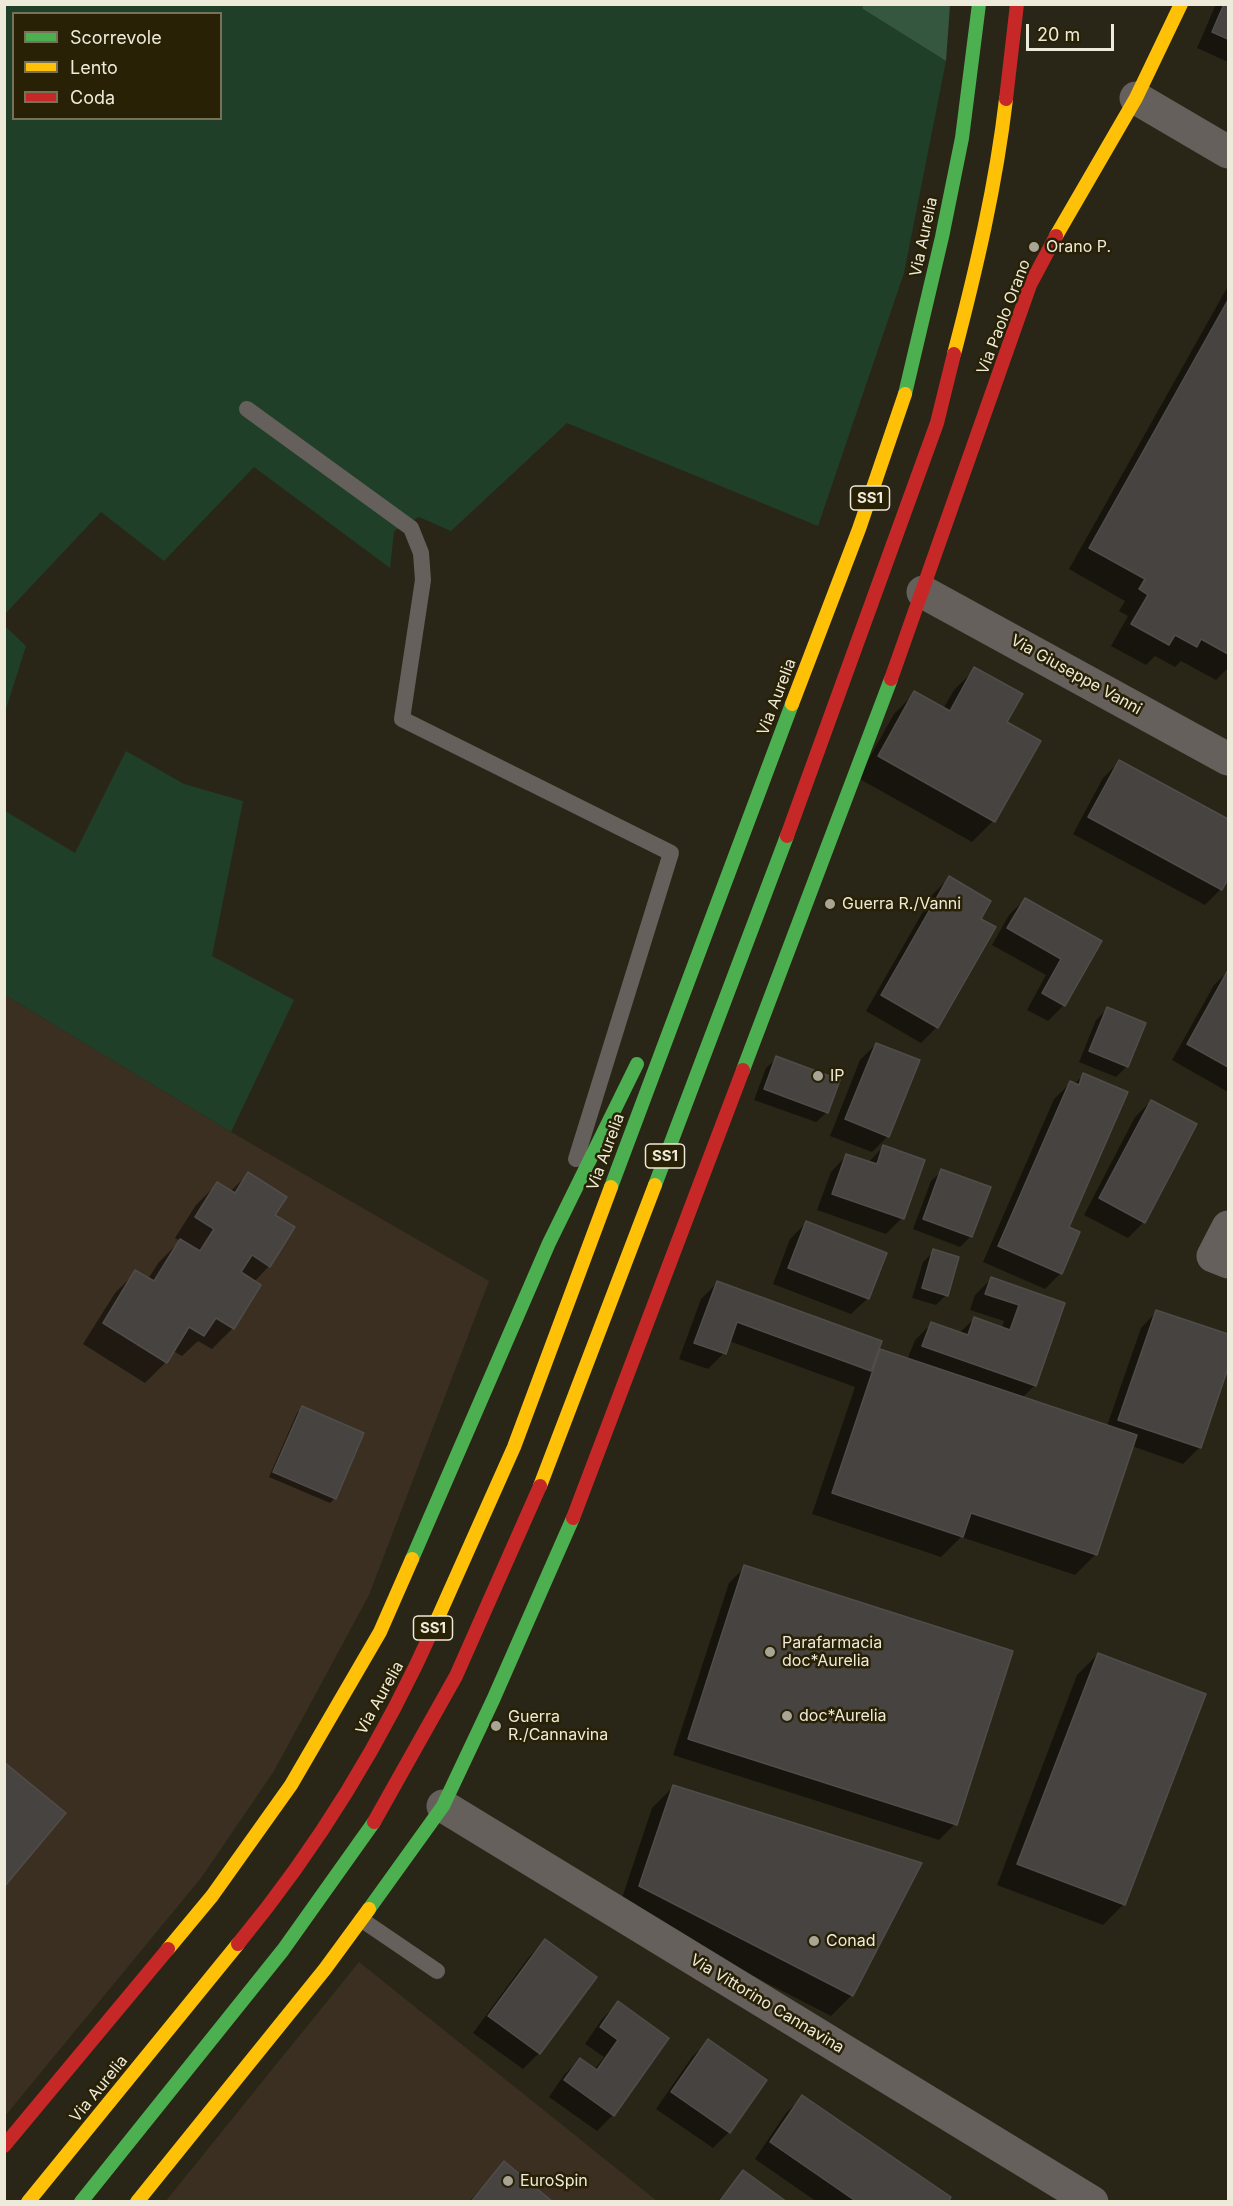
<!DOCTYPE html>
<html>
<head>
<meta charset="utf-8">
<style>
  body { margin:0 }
  #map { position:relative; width:1233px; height:2206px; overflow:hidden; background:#2a2617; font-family:Inter,sans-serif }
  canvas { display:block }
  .frame { position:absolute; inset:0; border:6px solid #eeeada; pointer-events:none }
  .legend { position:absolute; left:12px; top:12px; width:210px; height:108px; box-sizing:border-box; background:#282105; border:2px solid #77715a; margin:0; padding:8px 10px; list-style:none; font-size:18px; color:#eeeada }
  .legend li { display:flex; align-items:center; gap:12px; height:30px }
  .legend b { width:30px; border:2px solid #77715a }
  .scale { position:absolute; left:1026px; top:24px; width:88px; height:27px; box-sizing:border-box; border:3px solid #eeeada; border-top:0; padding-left:8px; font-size:18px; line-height:21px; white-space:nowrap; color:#eeeada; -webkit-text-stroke:4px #282105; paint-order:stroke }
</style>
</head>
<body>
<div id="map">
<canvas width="1233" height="2206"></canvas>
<div class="frame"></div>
<ul class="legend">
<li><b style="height:8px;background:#4caf50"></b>Scorrevole</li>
<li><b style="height:8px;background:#ffc107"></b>Lento</li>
<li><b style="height:8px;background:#c62828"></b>Coda</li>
</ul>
<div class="scale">20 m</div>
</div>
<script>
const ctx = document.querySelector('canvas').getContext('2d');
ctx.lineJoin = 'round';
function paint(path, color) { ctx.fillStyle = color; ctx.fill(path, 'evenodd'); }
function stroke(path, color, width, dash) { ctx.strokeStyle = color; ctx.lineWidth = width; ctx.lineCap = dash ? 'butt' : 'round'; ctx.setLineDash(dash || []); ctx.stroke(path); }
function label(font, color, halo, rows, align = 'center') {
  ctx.font = font + ' Inter,sans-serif'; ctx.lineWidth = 5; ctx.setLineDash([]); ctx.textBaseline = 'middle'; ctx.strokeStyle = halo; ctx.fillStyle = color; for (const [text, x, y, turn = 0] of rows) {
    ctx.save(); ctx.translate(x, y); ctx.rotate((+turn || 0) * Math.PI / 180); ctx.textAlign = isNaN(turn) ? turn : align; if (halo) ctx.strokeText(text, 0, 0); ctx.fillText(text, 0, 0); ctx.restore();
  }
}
paint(new Path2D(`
  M 5,995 L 231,1132 L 489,1281 L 369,1595 L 274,1771 L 201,1878 L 5,2116 Z
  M 359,1962 L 657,2201 L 165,2202 Z`), '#3b2f21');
paint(new Path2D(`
  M 5,5 L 862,5 L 863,9 L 946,61 L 904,273 L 818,526 L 567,423 L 451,531 L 419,517 L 394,531 L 390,568 L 254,467 L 164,561 L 101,512 L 5,614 ZM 14,14 L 220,14 L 220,118 L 14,118 Z
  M 5,626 L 26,646 L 5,712 Z
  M 126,751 L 184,784 L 243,801 L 212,956 L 294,1000 L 231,1132 L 5,995 L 5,811 L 75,853 Z`), '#203f28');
paint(new Path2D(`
  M 862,5 L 950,5 L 946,61 L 863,9 Z`), '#36573f');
paint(new Path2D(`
  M 1216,4 L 1228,4 L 1228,62 L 1197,48 Z
  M 1228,286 L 1228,668 L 1216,680 L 1181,661 L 1175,667 L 1155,656 L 1146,665 L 1111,646 L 1128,616 L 1119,611 L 1125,601 L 1069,569 Z
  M 975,669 L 1005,722 L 1039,741 L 993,821 L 972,842 L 858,778 L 894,714 L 915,693 L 943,709 L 954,690 Z
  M 1119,762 L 1228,821 L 1228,876 L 1221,889 L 1205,905 L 1073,834 L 1103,778 Z
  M 949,878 L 979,919 L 937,1027 L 921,1043 L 866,1011 L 933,894 Z
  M 1025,899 L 1100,942 L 1064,1005 L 1048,1021 L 1027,1010 L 1046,975 L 992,945 L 1009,915 Z
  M 1228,971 L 1228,1092 L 1172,1060 L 1214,985 Z
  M 1107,1009 L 1127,1066 L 1116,1077 L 1079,1062 L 1096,1020 Z
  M 876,1044 L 888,1136 L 872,1152 L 830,1136 L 860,1060 Z
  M 777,1058 L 827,1112 L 816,1122 L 754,1100 L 766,1068 Z
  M 1084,1075 L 1061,1273 L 1045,1289 L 983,1262 L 1054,1099 L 1070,1083 L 1074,1084 Z
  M 1151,1101 L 1144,1222 L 1128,1238 L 1084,1215 L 1135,1117 Z
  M 883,1147 L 923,1161 L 902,1218 L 886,1234 L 817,1210 L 831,1172 L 847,1155 L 868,1163 Z
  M 942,1171 L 971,1236 L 960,1247 L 913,1229 L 931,1181 Z
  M 248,1174 L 273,1215 L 269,1266 L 254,1282 L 233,1328 L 212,1349 L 198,1341 L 182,1356 L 173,1351 L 166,1362 L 145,1383 L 83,1344 L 115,1293 L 136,1272 L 148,1279 L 159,1262 L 180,1241 L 175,1238 L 196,1205 L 217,1184 L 230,1192 Z
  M 806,1223 L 868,1298 L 851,1314 L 773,1284 L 790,1239 Z
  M 934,1251 L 946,1295 L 936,1305 L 912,1298 L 923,1262 Z
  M 991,1279 L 1063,1304 L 1035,1385 L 1022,1398 L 1107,1426 L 1141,1328 L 1157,1311 L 1228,1336 L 1228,1363 L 1199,1448 L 1183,1464 L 1132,1446 L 1096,1554 L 1075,1575 L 961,1537 L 941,1557 L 812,1514 L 855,1387 L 729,1341 L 724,1353 L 708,1369 L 679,1359 L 701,1299 L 717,1283 L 875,1357 L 881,1351 L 907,1360 L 915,1340 L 931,1324 L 959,1333 L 974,1319 L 1002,1328 L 1004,1321 L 970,1310 L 975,1295 Z
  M 302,1408 L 335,1498 L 330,1503 L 269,1477 L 297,1413 Z
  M 745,1567 L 955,1824 L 939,1840 L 673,1755 L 729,1583 Z
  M 1098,1654 L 1124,1904 L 1103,1925 L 997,1885 L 1077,1675 Z
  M 673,1787 L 852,1995 L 831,2016 L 619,1907 L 652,1808 Z
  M 545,1941 L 595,1977 L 539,2053 L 523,2069 L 473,2033 L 529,1957 Z
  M 618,2003 L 667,2038 L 613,2115 L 597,2131 L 549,2097 L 564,2075 L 580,2059 L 594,2070 L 604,2057 L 585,2044 L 602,2019 Z
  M 708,2041 L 729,2132 L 713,2148 L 656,2109 L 692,2057 Z
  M 802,2097 L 946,2202 L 817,2202 L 755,2159 L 786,2113 Z
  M 504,2163 L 550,2202 L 469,2202 Z
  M 743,2172 L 784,2202 L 717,2202 Z`), '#0007');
const building = new Path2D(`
  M 1224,4 L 1228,4 L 1228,39 L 1212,32 Z
  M 1228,300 L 1228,654 L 1201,639 L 1197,647 L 1175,635 L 1169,645 L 1131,624 L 1148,595 L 1139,589 L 1145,579 L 1089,548 Z
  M 974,667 L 1023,694 L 1007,722 L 1041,741 L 995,822 L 878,756 L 914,691 L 950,711 Z
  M 1119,760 L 1228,819 L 1228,879 L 1222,890 L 1088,817 Z
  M 949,876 L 991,901 L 981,919 L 996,927 L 938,1028 L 881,995 Z
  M 1025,898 L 1102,941 L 1065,1006 L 1042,993 L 1061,959 L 1007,928 Z
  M 1228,970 L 1228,1067 L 1187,1044 Z
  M 1107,1007 L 1146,1023 L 1128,1067 L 1089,1051 Z
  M 876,1043 L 920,1060 L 889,1137 L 845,1119 Z
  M 776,1056 L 840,1080 L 828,1113 L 764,1089 Z
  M 1083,1073 L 1128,1092 L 1069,1227 L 1080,1232 L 1062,1274 L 998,1246 L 1070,1081 L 1079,1085 Z
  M 1151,1100 L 1197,1124 L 1145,1223 L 1099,1198 Z
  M 883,1145 L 925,1160 L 904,1219 L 832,1194 L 846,1154 L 877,1164 Z
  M 941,1169 L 991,1187 L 972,1237 L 923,1219 Z
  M 248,1172 L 287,1197 L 275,1215 L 295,1227 L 270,1267 L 252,1255 L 241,1272 L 261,1285 L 234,1329 L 216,1318 L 204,1336 L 189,1327 L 167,1363 L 103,1323 L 135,1270 L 154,1281 L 180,1239 L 200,1251 L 214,1229 L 195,1217 L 217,1182 L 235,1193 Z
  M 806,1221 L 887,1253 L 869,1299 L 788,1268 Z
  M 933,1249 L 959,1257 L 948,1296 L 922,1288 Z
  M 991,1277 L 1065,1303 L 1036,1386 L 922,1346 L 931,1322 L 968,1335 L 974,1317 L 1010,1330 L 1019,1305 L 985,1294 Z
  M 717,1281 L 882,1341 L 871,1371 L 737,1322 L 726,1354 L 694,1343 Z
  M 1156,1310 L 1228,1334 L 1228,1368 L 1201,1448 L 1118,1420 Z
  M 880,1349 L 1137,1435 L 1097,1555 L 971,1513 L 963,1537 L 832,1493 Z
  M 302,1406 L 364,1433 L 336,1499 L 273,1472 Z
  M 744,1565 L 1013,1651 L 957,1825 L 688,1739 Z
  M 1098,1653 L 1206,1694 L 1125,1905 L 1017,1864 Z
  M 4,1762 L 66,1813 L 4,1887 Z
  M 673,1785 L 922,1863 L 853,1996 L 639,1886 Z
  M 545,1939 L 597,1977 L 540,2054 L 488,2016 Z
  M 618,2001 L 669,2038 L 614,2116 L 564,2080 L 580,2058 L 597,2070 L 618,2040 L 600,2027 Z
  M 708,2039 L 767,2080 L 730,2133 L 671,2092 Z
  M 802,2095 L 951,2197 L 948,2202 L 857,2202 L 770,2142 Z
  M 504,2161 L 553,2202 L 471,2202 Z
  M 743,2170 L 787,2202 L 719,2202 Z`);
paint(building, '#474341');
stroke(building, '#4f4c4a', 1.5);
stroke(new Path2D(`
  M 247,409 L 411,528 L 421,553 L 423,580 L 402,719 L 671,853 L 576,1159
  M 362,1920 L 437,1971`), '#66605c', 16);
stroke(new Path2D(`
  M 1136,98 L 1228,152
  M 923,592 L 1228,759
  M 1228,1227 L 1213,1256 L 1228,1262
  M 443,1806 L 1092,2202`), '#66605c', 33);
stroke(new Path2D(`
  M 905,394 L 942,237 L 962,138 L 979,4
  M 743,1070 L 891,679
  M 655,1185 L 787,836
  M 611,1187 L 792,704
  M 549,1243 L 637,1064
  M 412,1559 L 549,1243
  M 369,1909 L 443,1806 L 493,1700 L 573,1518
  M 81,2202 L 283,1950 L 374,1822`), '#4caf50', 14);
stroke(new Path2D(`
  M 1056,236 L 1136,98 L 1181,4
  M 954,354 C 976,270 996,185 1006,99
  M 792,704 L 859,529 L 905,394
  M 540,1486 L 655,1185
  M 436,1622 L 514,1447 L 611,1187
  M 168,1949 L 212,1896 L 291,1785 L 380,1632 L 412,1559
  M 28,2202 L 238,1944
  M 137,2202 L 325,1969 L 369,1909`), '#ffc107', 14);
stroke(new Path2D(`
  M 1006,99 L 1017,4
  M 891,679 L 1030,285 L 1056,236
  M 787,836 L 937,423 L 954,354
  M 573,1518 L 743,1070
  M 374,1822 L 456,1676 L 540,1486
  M 238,1944 C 318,1847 385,1737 436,1622
  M 4,2146 L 168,1949`), '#c62828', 14);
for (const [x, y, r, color] of [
  [1034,247,6,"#a9a596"],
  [830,904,6,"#a9a596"],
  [818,1076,6,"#a9a596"],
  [770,1652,6,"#a9a596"],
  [787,1716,6,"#a9a596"],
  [496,1726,6,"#a9a596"],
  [814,1941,6,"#a9a596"],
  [508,2181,6,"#a9a596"]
]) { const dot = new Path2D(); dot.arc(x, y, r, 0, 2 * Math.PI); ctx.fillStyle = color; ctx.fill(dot); stroke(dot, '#282105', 2); }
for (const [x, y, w] of [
  [870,498,39],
  [665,1156,39],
  [433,1628,39]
]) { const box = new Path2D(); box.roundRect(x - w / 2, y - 12, w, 24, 4.5); ctx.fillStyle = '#282105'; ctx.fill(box); stroke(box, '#eeeada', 1.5); }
label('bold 15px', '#eeeada', null, [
  ["SS1",870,498],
  ["SS1",665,1156],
  ["SS1",433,1628]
]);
label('16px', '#eeeada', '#282105', [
  ["Via Aurelia",924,237,-78],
  ["Via Paolo Orano",1004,317,-69],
  ["Via Giuseppe Vanni",1076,675,29],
  ["Via Aurelia",777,697,-69],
  ["Via Aurelia",606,1152,-70],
  ["Via Aurelia",380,1698,-61],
  ["Via Vittorino Cannavina",767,2004,31],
  ["Via Aurelia",99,2089,-51]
]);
label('16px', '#eeeada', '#282105', [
  ["Orano P.",1046,247],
  ["Guerra R./Vanni",842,904],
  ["IP",830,1076],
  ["Parafarmacia",782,1643],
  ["doc*Aurelia",782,1661],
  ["doc*Aurelia",799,1716],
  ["Guerra",508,1717],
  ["R./Cannavina",508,1735],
  ["Conad",826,1941],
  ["EuroSpin",520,2181]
], 'left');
</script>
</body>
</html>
